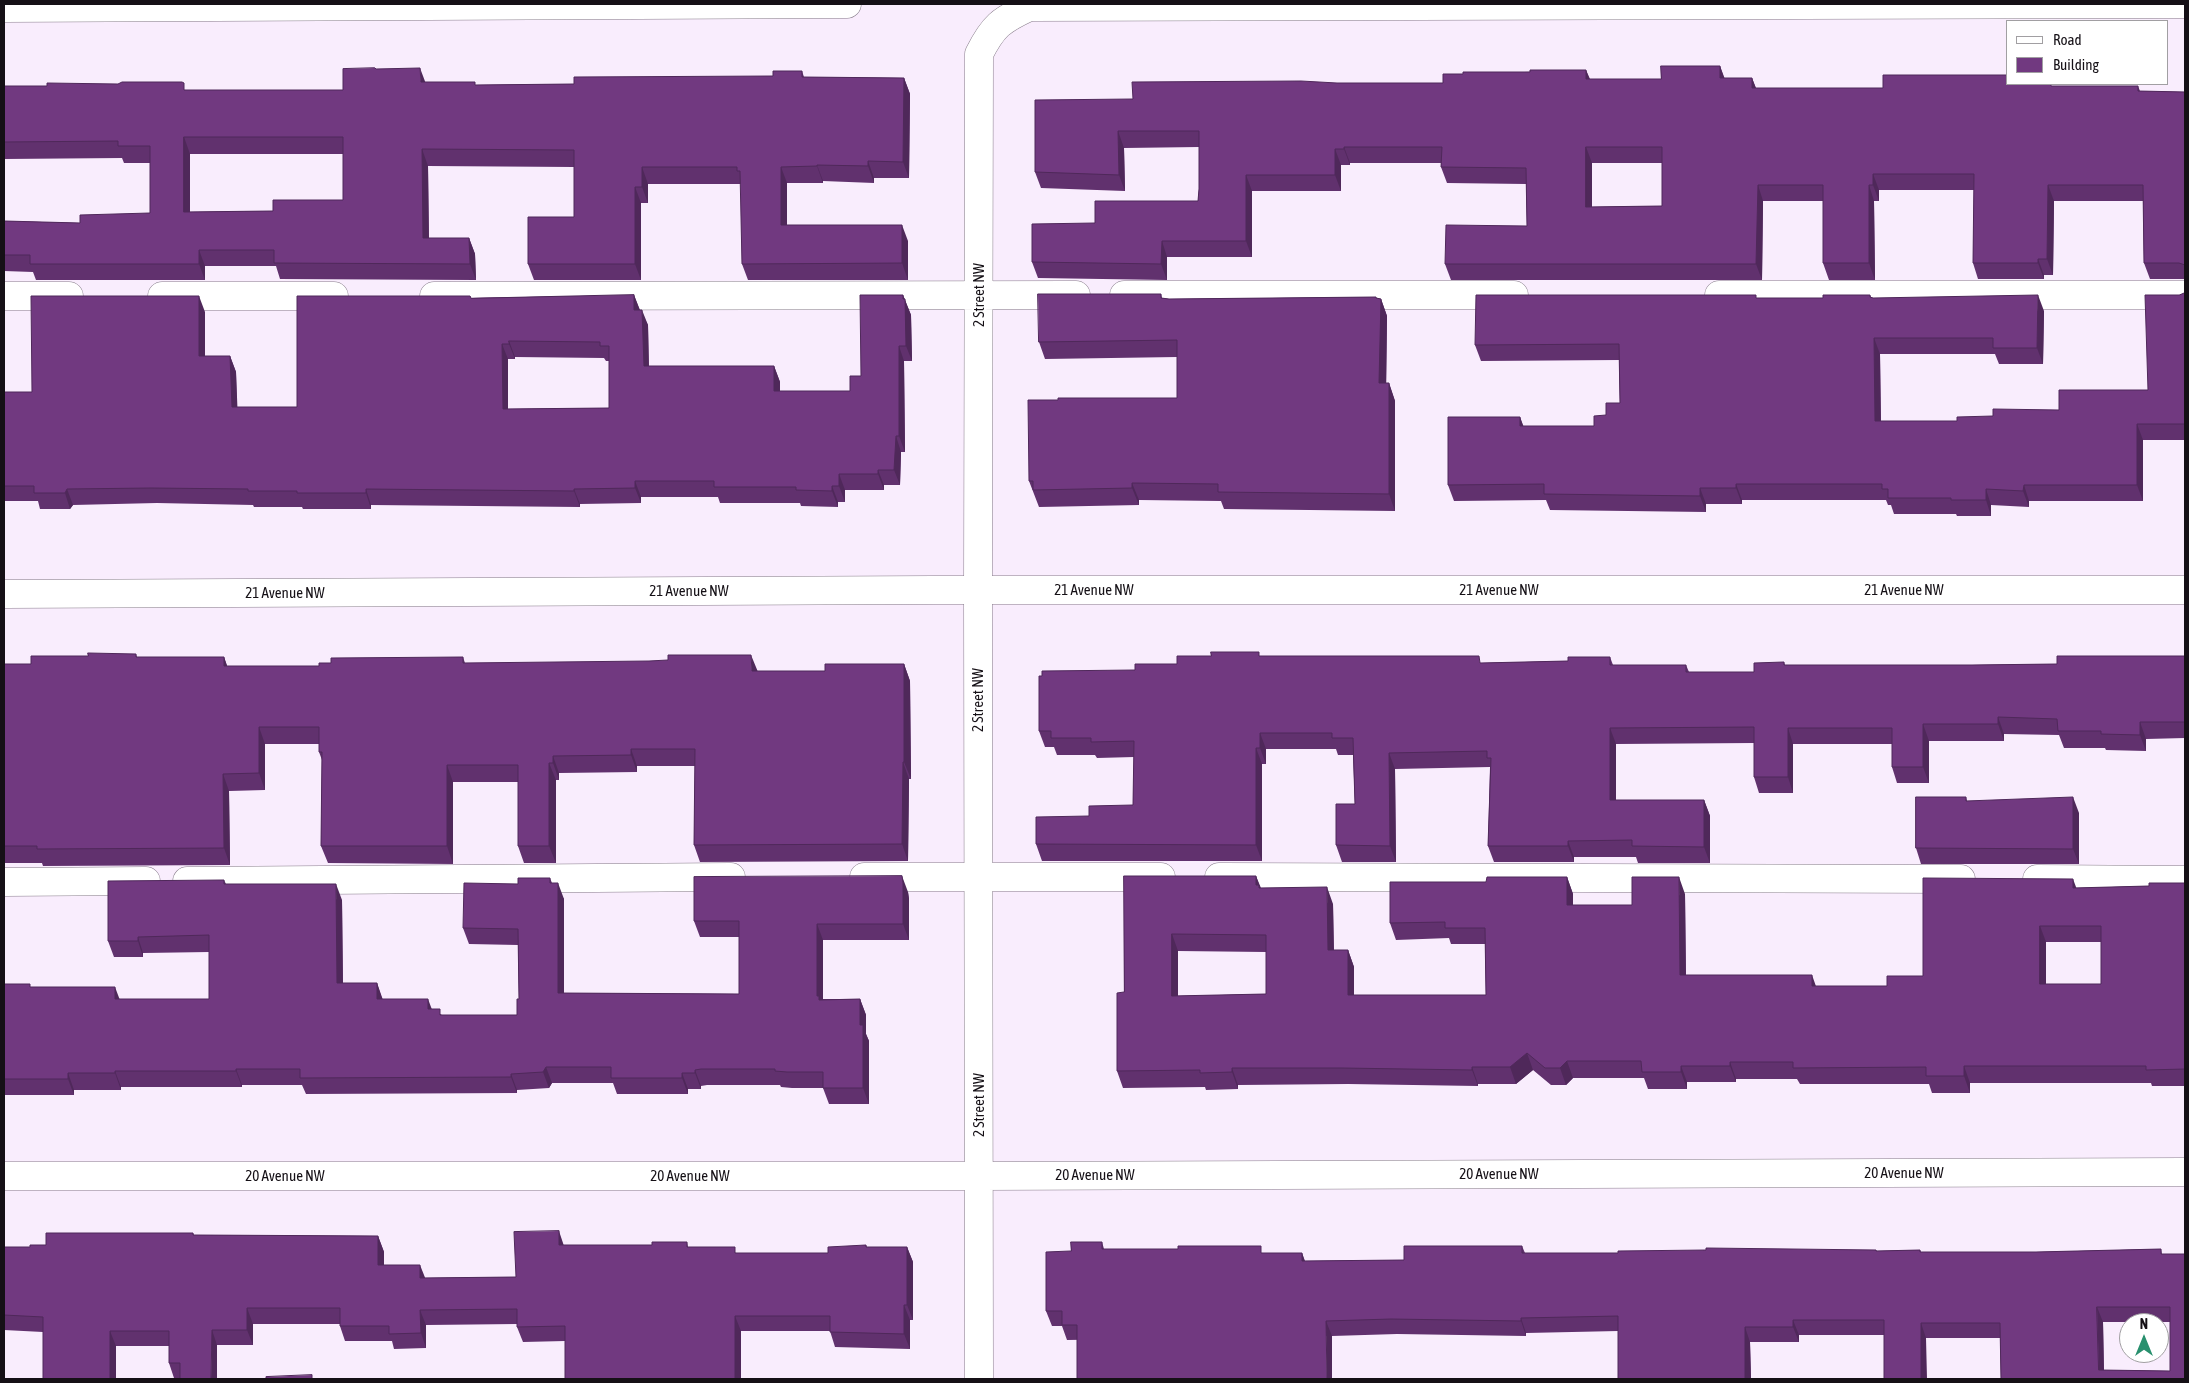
<!DOCTYPE html>
<html>
<head>
<meta charset="utf-8">
<style>
  body { margin:0 }
  #map { position:relative; width:2189px; height:1383px; overflow:hidden; background:#f9edfd; font-family:"Asap Condensed",sans-serif }
  canvas { display:block }
  .frame { position:absolute; inset:0; border:5px solid #151016; pointer-events:none }
  .legend { position:absolute; left:2006px; top:20px; width:162px; height:65px; box-sizing:border-box; background:#fff; border:1px solid #a19fa2; margin:0; padding:6px 9px; list-style:none; font-size:15px; color:#151016 }
  .legend li { display:flex; align-items:center; gap:10px; height:25px }
  .legend b { width:25px; border:1px solid #a19fa2 }
  .north { position:absolute; left:2119px; top:1313px; width:50px; height:50px; box-sizing:border-box; background:#fff; border:1px solid #a19fa2; border-radius:50%; rotate:0deg; font-size:14px; font-weight:700; line-height:20px; text-align:center; color:#151016 }
  .north::after { content:''; display:block; margin:auto; width:18px; height:22px; background:#29906e; clip-path:polygon(50% 0,100% 100%,50% 72%,0 100%) }
</style>
</head>
<body>
<div id="map">
<canvas width="2189" height="1383"></canvas>
<div class="frame"></div>
<ul class="legend">
<li><b style="height:6px;background:#fff"></b>Road</li>
<li><b style="height:14px;background:#713980"></b>Building</li>
</ul>
<div class="north">N</div>
</div>
<script>
const ctx = document.querySelector('canvas').getContext('2d');
ctx.lineJoin = 'round';
function stroke(path, color, width, dash) { ctx.strokeStyle = color; ctx.lineWidth = width; ctx.lineCap = dash ? 'butt' : 'round'; ctx.setLineDash(dash || []); ctx.stroke(path); }
function paint(path, color) { ctx.fillStyle = color; ctx.fill(path, 'evenodd'); }
function label(font, color, halo, rows, align = 'center') {
  ctx.font = font + ' "Asap Condensed",sans-serif'; ctx.lineWidth = 5; ctx.setLineDash([]); ctx.textBaseline = 'middle'; ctx.strokeStyle = halo; ctx.fillStyle = color; for (const [text, x, y, turn = 0] of rows) {
    ctx.save(); ctx.translate(x, y); ctx.rotate((+turn || 0) * Math.PI / 180); ctx.textAlign = isNaN(turn) ? turn : align; if (halo) ctx.strokeText(text, 0, 0); ctx.fillText(text, 0, 0); ctx.restore();
  }
}
const minor = new Path2D(`
  M 4,8 L 847,4
  M 1124,295 L 1514,295
  M 1719,295 L 2185,295
  M 4,296 L 69,296
  M 162,296 L 334,296
  M 434,296 L 1076,295
  M 4,594 L 935,590 L 2185,590
  M 864,877 L 1161,877
  M 1219,877 L 1961,879
  M 2037,879 L 2185,880
  M 187,881 L 731,877
  M 4,882 L 146,881
  M 4,1176 L 979,1176 L 2185,1172
  M 979,1379 L 978,590 L 979,54 C 993,26 1001,20 1029,7 L 2185,4`);
stroke(minor, '#857a88', 29);
stroke(minor, '#fff', 28);
paint(new Path2D(`
  M 1720,66 L 1724,78 L 1752,78 L 1756,88 L 1883,88 L 2055,86 L 2138,86 L 2140,91 L 2185,92 L 2185,279 L 2150,279 L 2144,263 L 2143,201 L 2054,201 L 2053,275 L 2044,275 L 2044,279 L 1978,279 L 1973,263 L 1974,190 L 1879,190 L 1879,201 L 1874,201 L 1875,280 L 1829,280 L 1823,263 L 1823,201 L 1763,201 L 1762,280 L 1451,280 L 1445,264 L 1527,226 L 1526,184 L 1447,183 L 1441,167 L 1441,163 L 1350,163 L 1350,165 L 1341,165 L 1341,191 L 1252,191 L 1252,257 L 1167,257 L 1167,280 L 1038,278 L 1032,262 L 1095,223 L 1198,201 L 1199,189 L 1199,147 L 1124,148 L 1125,191 L 1041,188 L 1035,172 L 1133,99 L 1337,83 L 1443,83 L 1463,74 L 1586,70 L 1590,79 L 1661,79 ZM 1592,163 L 1662,163 L 1662,206 L 1592,207 Z
  M 376,69 L 425,82 L 476,85 L 574,84 L 773,76 L 802,71 L 804,77 L 904,78 L 910,94 L 909,178 L 874,178 L 874,183 L 823,181 L 823,183 L 787,183 L 787,225 L 908,241 L 908,280 L 748,280 L 742,264 L 741,184 L 648,184 L 648,203 L 641,203 L 641,280 L 534,280 L 528,264 L 574,217 L 574,167 L 428,166 L 429,238 L 469,238 L 475,254 L 476,280 L 280,279 L 276,266 L 205,266 L 205,280 L 36,280 L 33,272 L 4,271 L 4,221 L 80,223 L 150,213 L 150,163 L 124,163 L 122,158 L 4,159 L 4,86 L 187,90 L 343,90 ZM 190,154 L 343,154 L 343,200 L 273,211 L 190,212 Z
  M 2185,293 L 2185,440 L 2143,440 L 2143,501 L 2029,501 L 2029,507 L 1991,505 L 1991,516 L 1957,516 L 1956,514 L 1894,514 L 1891,505 L 1888,505 L 1886,500 L 1742,500 L 1742,504 L 1706,504 L 1706,512 L 1550,510 L 1546,500 L 1454,501 L 1448,485 L 1520,417 L 1523,426 L 1594,426 L 1620,403 L 1619,360 L 1481,361 L 1475,345 L 1757,298 L 1823,298 L 1870,295 L 1871,297 L 1873,298 L 2044,311 L 2043,364 L 1999,364 L 1995,354 L 1880,354 L 1881,421 L 1957,421 L 1993,416 L 2059,410 L 2148,390 L 2179,295 Z
  M 1161,294 L 1162,298 L 1169,299 L 1376,297 L 1376,298 L 1381,299 L 1387,316 L 1386,383 L 1389,383 L 1395,401 L 1395,511 L 1224,509 L 1221,501 L 1139,500 L 1139,505 L 1039,507 L 1029,481 L 1058,400 L 1177,398 L 1177,357 L 1045,359 L 1039,342 Z
  M 634,295 L 640,310 L 648,325 L 649,366 L 774,366 L 780,382 L 780,391 L 850,391 L 861,376 L 903,295 L 911,315 L 912,361 L 904,361 L 905,452 L 901,452 L 900,485 L 884,485 L 884,490 L 845,490 L 845,502 L 838,502 L 838,507 L 801,506 L 800,503 L 720,503 L 718,497 L 641,497 L 641,503 L 580,504 L 580,507 L 371,505 L 371,509 L 303,509 L 302,507 L 254,507 L 253,505 L 157,503 L 73,505 L 70,509 L 40,509 L 38,501 L 4,501 L 4,392 L 32,392 L 205,312 L 205,356 L 230,356 L 236,372 L 237,407 L 297,407 L 470,296 L 471,298 ZM 515,357 L 604,358 L 606,361 L 609,361 L 609,408 L 508,409 L 508,359 L 515,359 Z
  M 136,654 L 137,657 L 224,657 L 227,666 L 319,666 L 331,663 L 463,657 L 465,663 L 758,671 L 825,671 L 904,664 L 910,681 L 911,779 L 909,779 L 908,861 L 700,862 L 694,845 L 695,766 L 637,766 L 637,772 L 559,773 L 559,780 L 556,780 L 556,863 L 524,863 L 518,846 L 518,782 L 453,782 L 453,864 L 328,863 L 321,846 L 322,760 L 319,752 L 319,744 L 265,744 L 265,790 L 229,791 L 230,865 L 43,866 L 42,863 L 4,863 L 4,664 L 31,664 Z
  M 1261,656 L 1482,663 L 1568,661 L 1610,657 L 1613,665 L 1686,665 L 1689,672 L 1754,672 L 1784,662 L 1785,665 L 1972,665 L 2057,664 L 2185,656 L 2185,738 L 2146,739 L 2146,751 L 2106,750 L 2105,748 L 2064,748 L 2059,735 L 2004,734 L 2004,741 L 1929,741 L 1929,783 L 1897,783 L 1892,767 L 1892,744 L 1793,744 L 1793,793 L 1759,793 L 1754,777 L 1754,743 L 1616,744 L 1616,800 L 1704,800 L 1710,816 L 1710,863 L 1638,863 L 1636,857 L 1574,857 L 1574,862 L 1494,862 L 1488,846 L 1490,767 L 1395,769 L 1396,862 L 1342,862 L 1336,845 L 1355,804 L 1353,755 L 1338,755 L 1336,749 L 1266,749 L 1266,764 L 1262,764 L 1262,861 L 1042,861 L 1036,844 L 1089,816 L 1133,805 L 1134,757 L 1097,758 L 1095,755 L 1057,755 L 1054,747 L 1045,747 L 1039,731 L 1135,670 L 1177,664 Z
  M 1966,797 L 1967,801 L 2079,813 L 2079,864 L 1921,864 L 1916,848 Z
  M 1124,876 L 1256,876 L 1261,888 L 1333,904 L 1334,950 L 1348,950 L 1354,967 L 1354,995 L 1486,995 L 1485,944 L 1451,944 L 1449,938 L 1396,940 L 1390,923 L 1486,882 L 1567,877 L 1573,894 L 1573,905 L 1632,905 L 1685,894 L 1686,975 L 1816,986 L 1887,986 L 1923,976 L 2076,888 L 2149,886 L 2185,883 L 2185,1086 L 2152,1086 L 2151,1083 L 1970,1083 L 1970,1093 L 1932,1093 L 1929,1084 L 1800,1084 L 1797,1079 L 1736,1079 L 1736,1082 L 1687,1082 L 1687,1089 L 1648,1089 L 1644,1078 L 1573,1078 L 1566,1085 L 1551,1085 L 1533,1070 L 1516,1084 L 1478,1084 L 1478,1086 L 1348,1084 L 1238,1085 L 1238,1089 L 1206,1090 L 1205,1087 L 1123,1088 L 1117,1071 L 1124,992 ZM 2046,942 L 2101,942 L 2101,984 L 2046,984 ZM 1178,951 L 1266,952 L 1266,994 L 1178,996 Z
  M 550,878 L 552,883 L 564,899 L 564,993 L 739,994 L 739,937 L 700,937 L 694,921 L 908,892 L 909,899 L 909,940 L 823,940 L 823,999 L 860,999 L 866,1015 L 866,1034 L 869,1041 L 869,1104 L 829,1104 L 823,1088 L 792,1088 L 781,1087 L 780,1085 L 707,1085 L 701,1086 L 701,1089 L 688,1089 L 688,1094 L 617,1094 L 613,1083 L 552,1083 L 549,1088 L 517,1090 L 517,1093 L 306,1094 L 302,1085 L 242,1085 L 242,1087 L 121,1087 L 121,1090 L 74,1090 L 74,1095 L 4,1095 L 4,984 L 120,999 L 209,999 L 209,952 L 143,953 L 143,957 L 114,957 L 108,941 L 224,880 L 226,884 L 342,900 L 343,983 L 377,983 L 382,999 L 432,1009 L 442,1015 L 517,1015 L 519,999 L 518,945 L 469,944 L 463,928 L 518,884 Z
  M 193,1233 L 194,1235 L 378,1236 L 384,1252 L 384,1265 L 425,1278 L 516,1277 L 564,1245 L 652,1245 L 687,1242 L 688,1247 L 737,1253 L 828,1253 L 866,1245 L 867,1247 L 907,1247 L 913,1262 L 913,1320 L 910,1320 L 910,1349 L 835,1347 L 830,1331 L 741,1331 L 565,1379 L 565,1341 L 523,1342 L 517,1327 L 517,1324 L 426,1325 L 426,1348 L 394,1349 L 392,1341 L 345,1341 L 340,1326 L 340,1324 L 253,1324 L 253,1345 L 217,1345 L 180,1378 L 174,1378 L 169,1363 L 169,1346 L 116,1346 L 116,1379 L 43,1332 L 4,1330 L 4,1247 L 30,1247 Z
  M 1102,1242 L 1104,1249 L 1264,1253 L 1302,1253 L 1305,1261 L 1404,1260 L 1522,1246 L 1525,1253 L 1618,1253 L 1876,1250 L 1877,1251 L 1920,1250 L 1921,1252 L 2036,1252 L 2161,1249 L 2185,1379 L 2001,1379 L 2000,1338 L 1926,1338 L 1884,1335 L 1799,1335 L 1799,1342 L 1750,1342 L 1751,1379 L 1618,1379 L 1618,1331 L 1526,1333 L 1526,1336 L 1397,1334 L 1332,1336 L 1067,1340 L 1062,1326 L 1052,1326 L 1046,1311 L 1071,1251 ZM 2103,1322 L 2170,1322 L 2170,1371 L 2104,1370 Z`), '#61316e');
paint(new Path2D(`
  M 1720,66 L 1726,82 L 1720,78 Z
  M 420,68 L 426,84 L 421,82 Z
  M 1586,70 L 1592,86 L 1586,79 Z
  M 904,78 L 910,94 L 909,178 L 903,162 Z
  M 1752,78 L 1758,94 L 1752,88 Z
  M 1118,131 L 1124,148 L 1125,191 L 1119,175 Z
  M 184,137 L 190,154 L 190,228 L 184,212 Z
  M 1344,147 L 1350,163 L 1350,165 L 1344,149 Z
  M 1586,147 L 1592,163 L 1592,223 L 1586,207 Z
  M 422,149 L 428,166 L 429,255 L 423,238 Z
  M 1335,149 L 1341,165 L 1341,191 L 1335,175 Z
  M 868,161 L 874,178 L 874,183 L 868,166 Z
  M 817,165 L 823,181 L 823,183 L 817,166 Z
  M 642,167 L 648,184 L 648,203 L 642,187 Z
  M 781,167 L 787,183 L 787,242 L 781,225 Z
  M 1873,174 L 1879,190 L 1879,201 L 1873,185 Z
  M 1246,175 L 1252,191 L 1252,257 L 1246,241 Z
  M 1758,185 L 1763,201 L 1762,280 L 1756,264 Z
  M 1869,185 L 1874,201 L 1875,280 L 1869,263 Z
  M 2048,185 L 2054,201 L 2053,275 L 2047,259 Z
  M 635,187 L 641,203 L 641,280 L 635,264 Z
  M 902,225 L 908,241 L 908,280 L 902,263 Z
  M 469,238 L 475,254 L 476,280 L 470,264 Z
  M 1162,241 L 1167,257 L 1167,280 L 1161,264 Z
  M 199,250 L 205,266 L 205,280 L 199,264 Z
  M 2038,259 L 2044,275 L 2044,279 L 2038,263 Z
  M 634,295 L 640,311 L 634,310 Z
  M 903,295 L 911,315 L 912,361 L 906,346 Z
  M 2038,295 L 2044,311 L 2043,364 L 2037,348 Z
  M 199,296 L 205,312 L 205,372 L 199,356 Z
  M 1376,297 L 1381,310 L 1381,299 L 1387,316 L 1386,401 L 1379,383 Z
  M 642,310 L 648,325 L 649,382 L 644,366 Z
  M 1874,338 L 1880,354 L 1881,437 L 1875,421 Z
  M 509,341 L 515,357 L 515,359 L 509,344 Z
  M 502,344 L 508,359 L 508,425 L 503,409 Z
  M 899,346 L 904,361 L 905,452 L 899,436 Z
  M 230,356 L 236,372 L 238,422 L 232,407 Z
  M 774,366 L 780,382 L 780,407 L 774,391 Z
  M 1389,383 L 1395,401 L 1395,511 L 1389,494 Z
  M 1520,417 L 1526,433 L 1520,426 Z
  M 2137,424 L 2143,440 L 2143,501 L 2137,485 Z
  M 896,436 L 901,452 L 900,485 L 894,470 Z
  M 878,470 L 884,485 L 884,490 L 878,474 Z
  M 839,474 L 845,490 L 845,502 L 839,486 Z
  M 635,481 L 641,497 L 641,503 L 635,488 Z
  M 1132,483 L 1139,500 L 1139,505 L 1132,488 Z
  M 1736,484 L 1742,500 L 1742,504 L 1736,488 Z
  M 2024,485 L 2029,501 L 2029,507 L 2023,491 Z
  M 832,486 L 838,502 L 838,507 L 832,491 Z
  M 1700,488 L 1706,504 L 1706,512 L 1700,496 Z
  M 67,489 L 73,505 L 70,509 L 65,493 Z
  M 366,489 L 371,505 L 371,509 L 366,493 Z
  M 574,489 L 580,504 L 580,507 L 574,491 Z
  M 1986,489 L 1991,505 L 1991,516 L 1986,500 Z
  M 751,655 L 758,672 L 752,671 Z
  M 224,657 L 230,674 L 224,666 Z
  M 904,664 L 910,681 L 911,779 L 904,762 Z
  M 1998,717 L 2004,734 L 2004,741 L 1998,724 Z
  M 2140,722 L 2146,739 L 2146,751 L 2140,735 Z
  M 1923,724 L 1929,741 L 1929,783 L 1923,767 Z
  M 259,727 L 265,744 L 265,790 L 259,773 Z
  M 1610,728 L 1616,744 L 1616,816 L 1610,800 Z
  M 1788,728 L 1793,744 L 1793,793 L 1788,777 Z
  M 1260,733 L 1266,749 L 1266,764 L 1260,748 Z
  M 1256,748 L 1262,764 L 1262,861 L 1256,845 Z
  M 631,749 L 637,766 L 637,772 L 631,755 Z
  M 1389,753 L 1395,769 L 1396,862 L 1390,846 Z
  M 553,756 L 559,773 L 559,780 L 553,763 Z
  M 903,762 L 909,779 L 908,861 L 902,844 Z
  M 549,763 L 556,780 L 556,863 L 549,846 Z
  M 447,765 L 453,782 L 453,864 L 447,846 Z
  M 223,774 L 229,791 L 230,865 L 224,848 Z
  M 2073,797 L 2079,813 L 2079,864 L 2073,849 Z
  M 1704,800 L 1710,816 L 1710,863 L 1704,847 Z
  M 1568,841 L 1574,857 L 1574,862 L 1568,846 Z
  M 902,876 L 908,892 L 909,899 L 909,940 L 903,924 Z
  M 1256,876 L 1265,901 L 1256,885 Z
  M 1567,877 L 1573,894 L 1573,922 L 1567,905 Z
  M 1679,877 L 1685,894 L 1686,992 L 1680,975 Z
  M 2073,879 L 2079,895 L 2073,888 Z
  M 558,883 L 564,899 L 564,1009 L 558,993 Z
  M 336,884 L 342,900 L 343,1000 L 337,983 Z
  M 1327,887 L 1333,904 L 1334,967 L 1328,950 Z
  M 817,924 L 823,940 L 823,1006 L 817,996 Z
  M 2040,926 L 2046,942 L 2046,1001 L 2040,984 Z
  M 1172,934 L 1178,951 L 1178,1013 L 1172,996 Z
  M 138,937 L 143,953 L 143,957 L 138,941 Z
  M 1348,950 L 1354,967 L 1354,1012 L 1348,995 Z
  M 1812,975 L 1818,992 L 1812,986 Z
  M 377,983 L 383,1000 L 377,999 Z
  M 115,987 L 121,1003 L 115,999 Z
  M 428,999 L 434,1015 L 428,1009 Z
  M 860,999 L 866,1015 L 866,1034 L 869,1041 L 869,1104 L 863,1088 L 860,1025 Z
  M 1527,1053 L 1533,1070 L 1516,1084 L 1510,1067 Z
  M 1567,1061 L 1573,1078 L 1566,1085 L 1560,1068 Z
  M 1730,1062 L 1736,1079 L 1736,1082 L 1730,1066 Z
  M 1681,1066 L 1687,1082 L 1687,1089 L 1681,1072 Z
  M 1964,1066 L 1970,1083 L 1970,1093 L 1964,1076 Z
  M 546,1067 L 552,1083 L 549,1088 L 543,1072 Z
  M 1472,1067 L 1478,1084 L 1478,1086 L 1472,1070 Z
  M 1232,1068 L 1238,1085 L 1238,1089 L 1232,1072 Z
  M 236,1069 L 242,1085 L 242,1087 L 236,1071 Z
  M 695,1070 L 701,1086 L 701,1089 L 695,1073 Z
  M 115,1071 L 121,1087 L 121,1090 L 115,1073 Z
  M 68,1073 L 74,1090 L 74,1095 L 68,1079 Z
  M 682,1073 L 688,1089 L 688,1094 L 682,1078 Z
  M 511,1074 L 517,1090 L 517,1093 L 511,1077 Z
  M 559,1231 L 564,1246 L 559,1245 Z
  M 378,1236 L 384,1252 L 384,1280 L 378,1265 Z
  M 907,1247 L 913,1262 L 913,1320 L 907,1305 Z
  M 1302,1253 L 1307,1268 L 1302,1261 Z
  M 420,1265 L 426,1280 L 420,1278 Z
  M 904,1305 L 910,1320 L 910,1349 L 904,1334 Z
  M 2097,1307 L 2103,1322 L 2104,1379 L 2099,1370 Z
  M 247,1308 L 253,1324 L 253,1345 L 247,1330 Z
  M 420,1310 L 426,1325 L 426,1348 L 421,1333 Z
  M 735,1316 L 741,1331 L 741,1379 L 735,1379 Z
  M 1521,1318 L 1526,1333 L 1526,1336 L 1521,1321 Z
  M 1793,1320 L 1799,1335 L 1799,1342 L 1793,1327 Z
  M 1326,1321 L 1332,1336 L 1332,1379 L 1327,1379 Z
  M 1921,1323 L 1926,1338 L 1927,1379 L 1921,1379 Z
  M 1745,1327 L 1750,1342 L 1751,1379 L 1745,1379 Z
  M 212,1330 L 217,1345 L 217,1379 L 211,1379 Z
  M 110,1331 L 116,1346 L 116,1379 L 110,1379 Z`), '#4f285a');
const building = new Path2D(`
  M 1661,66 L 1720,66 L 1720,78 L 1752,78 L 1752,88 L 1883,88 L 1883,75 L 2008,75 L 2008,84 L 2051,84 L 2051,86 L 2138,86 L 2138,91 L 2185,92 L 2185,265 L 2179,263 L 2144,263 L 2143,185 L 2048,185 L 2047,259 L 2038,259 L 2038,263 L 1973,263 L 1974,174 L 1873,174 L 1873,185 L 1869,185 L 1869,263 L 1823,263 L 1823,185 L 1758,185 L 1756,264 L 1445,264 L 1446,225 L 1527,226 L 1526,168 L 1441,167 L 1442,147 L 1344,147 L 1344,149 L 1335,149 L 1335,175 L 1246,175 L 1246,241 L 1162,241 L 1161,264 L 1032,262 L 1032,224 L 1095,223 L 1095,201 L 1198,201 L 1199,189 L 1199,131 L 1118,131 L 1119,175 L 1035,172 L 1035,100 L 1133,99 L 1132,82 L 1301,81 L 1337,83 L 1443,83 L 1443,74 L 1463,74 L 1463,72 L 1530,72 L 1530,70 L 1586,70 L 1586,79 L 1661,79 ZM 1586,147 L 1662,147 L 1662,206 L 1586,207 Z
  M 375,68 L 376,69 L 420,68 L 421,82 L 475,82 L 475,85 L 574,84 L 574,77 L 773,76 L 773,71 L 802,71 L 802,77 L 904,78 L 903,162 L 868,161 L 868,166 L 817,165 L 817,166 L 781,167 L 781,225 L 902,225 L 902,263 L 742,264 L 740,171 L 737,171 L 737,167 L 642,167 L 642,187 L 635,187 L 635,264 L 528,264 L 528,217 L 574,217 L 574,150 L 422,149 L 423,238 L 469,238 L 470,264 L 274,263 L 274,250 L 199,250 L 199,264 L 30,264 L 30,255 L 4,255 L 4,221 L 80,223 L 80,215 L 150,213 L 150,146 L 118,146 L 118,141 L 4,142 L 4,86 L 47,86 L 47,83 L 118,84 L 122,82 L 182,82 L 184,83 L 184,90 L 343,90 L 343,69 ZM 184,137 L 343,137 L 343,200 L 273,200 L 273,211 L 184,212 Z
  M 2185,293 L 2185,424 L 2137,424 L 2137,485 L 2024,485 L 2023,491 L 1986,489 L 1986,500 L 1951,500 L 1951,498 L 1888,498 L 1888,489 L 1882,489 L 1882,484 L 1736,484 L 1736,488 L 1700,488 L 1700,496 L 1544,494 L 1544,484 L 1448,485 L 1448,417 L 1520,417 L 1520,426 L 1594,426 L 1594,416 L 1606,415 L 1606,403 L 1620,403 L 1619,344 L 1475,345 L 1476,295 L 1756,295 L 1756,298 L 1823,298 L 1823,295 L 1870,295 L 1870,297 L 1873,298 L 2038,295 L 2037,348 L 1993,348 L 1993,338 L 1874,338 L 1875,421 L 1957,421 L 1957,417 L 1993,416 L 1993,409 L 2059,410 L 2059,390 L 2148,390 L 2145,295 L 2179,295 Z
  M 1038,294 L 1161,294 L 1161,298 L 1169,299 L 1376,297 L 1376,298 L 1381,299 L 1379,383 L 1389,383 L 1389,494 L 1218,492 L 1218,484 L 1132,483 L 1132,488 L 1033,490 L 1033,481 L 1029,481 L 1028,400 L 1058,400 L 1058,398 L 1177,398 L 1177,340 L 1039,342 Z
  M 634,295 L 634,310 L 642,310 L 644,366 L 774,366 L 774,391 L 850,391 L 850,376 L 861,376 L 860,295 L 903,295 L 903,299 L 905,299 L 906,346 L 899,346 L 899,436 L 896,436 L 894,470 L 878,470 L 878,474 L 839,474 L 839,486 L 832,486 L 832,491 L 796,490 L 796,487 L 714,487 L 714,481 L 635,481 L 635,488 L 574,489 L 574,491 L 366,489 L 366,493 L 297,493 L 297,491 L 248,491 L 248,489 L 151,488 L 67,489 L 65,493 L 34,493 L 34,486 L 4,486 L 4,392 L 32,392 L 31,296 L 199,296 L 199,356 L 230,356 L 232,407 L 297,407 L 297,296 L 470,296 L 471,298 ZM 509,341 L 600,342 L 600,346 L 609,346 L 609,408 L 503,409 L 502,344 L 509,344 Z
  M 1211,652 L 1259,652 L 1259,656 L 1479,656 L 1480,663 L 1568,661 L 1568,657 L 1610,657 L 1610,665 L 1686,665 L 1686,672 L 1754,672 L 1754,663 L 1784,662 L 1784,665 L 1972,665 L 2057,664 L 2057,656 L 2185,656 L 2185,722 L 2140,722 L 2140,735 L 2101,734 L 2101,731 L 2058,731 L 2057,719 L 1998,717 L 1998,724 L 1923,724 L 1923,767 L 1892,767 L 1892,728 L 1788,728 L 1788,777 L 1754,777 L 1754,727 L 1610,728 L 1610,800 L 1704,800 L 1704,847 L 1632,846 L 1632,840 L 1568,841 L 1568,846 L 1488,846 L 1491,758 L 1487,758 L 1487,751 L 1389,753 L 1390,846 L 1336,845 L 1336,804 L 1355,804 L 1353,738 L 1332,738 L 1332,733 L 1260,733 L 1260,748 L 1256,748 L 1256,845 L 1036,844 L 1036,817 L 1089,816 L 1089,806 L 1133,805 L 1134,741 L 1091,742 L 1091,738 L 1051,738 L 1051,731 L 1039,731 L 1039,676 L 1042,676 L 1042,671 L 1135,670 L 1135,664 L 1177,664 L 1177,656 L 1211,656 Z
  M 88,653 L 136,654 L 136,657 L 224,657 L 224,666 L 319,666 L 319,663 L 331,663 L 331,658 L 463,657 L 463,663 L 649,661 L 668,660 L 668,655 L 751,655 L 752,671 L 825,671 L 825,664 L 904,664 L 904,762 L 903,762 L 902,844 L 694,845 L 695,749 L 631,749 L 631,755 L 553,756 L 553,763 L 549,763 L 549,846 L 518,846 L 518,765 L 447,765 L 447,846 L 321,846 L 322,752 L 319,752 L 319,727 L 259,727 L 259,773 L 223,774 L 224,848 L 37,849 L 37,846 L 4,846 L 4,664 L 31,664 L 31,656 L 88,656 Z
  M 1916,797 L 1966,797 L 1966,801 L 2073,797 L 2073,849 L 1916,848 Z
  M 902,876 L 903,883 L 903,924 L 817,924 L 817,996 L 819,996 L 819,1000 L 860,999 L 860,1025 L 863,1025 L 863,1088 L 823,1088 L 823,1072 L 787,1072 L 775,1071 L 775,1069 L 701,1069 L 695,1070 L 695,1073 L 682,1073 L 682,1078 L 611,1078 L 611,1067 L 546,1067 L 543,1072 L 511,1074 L 511,1077 L 300,1078 L 300,1069 L 236,1069 L 236,1071 L 115,1071 L 115,1073 L 68,1073 L 68,1079 L 4,1079 L 4,984 L 30,984 L 30,987 L 115,987 L 115,999 L 209,999 L 209,935 L 138,937 L 138,941 L 108,941 L 108,881 L 224,880 L 224,884 L 336,884 L 337,983 L 377,983 L 377,999 L 428,999 L 428,1009 L 440,1009 L 440,1015 L 517,1015 L 517,999 L 519,999 L 518,929 L 463,928 L 464,883 L 518,884 L 518,878 L 550,878 L 550,883 L 558,883 L 558,993 L 739,994 L 739,921 L 694,921 L 694,877 Z
  M 1124,876 L 1256,876 L 1256,885 L 1259,885 L 1259,888 L 1327,887 L 1328,950 L 1348,950 L 1348,995 L 1486,995 L 1485,928 L 1445,928 L 1445,922 L 1390,923 L 1390,882 L 1486,882 L 1487,877 L 1567,877 L 1567,905 L 1632,905 L 1632,877 L 1679,877 L 1680,975 L 1812,975 L 1812,986 L 1887,986 L 1887,976 L 1923,976 L 1923,878 L 2073,879 L 2073,888 L 2149,886 L 2149,883 L 2185,883 L 2185,1069 L 2146,1070 L 2146,1066 L 1964,1066 L 1964,1076 L 1926,1076 L 1926,1067 L 1793,1068 L 1793,1062 L 1730,1062 L 1730,1066 L 1681,1066 L 1681,1072 L 1642,1072 L 1641,1061 L 1567,1061 L 1560,1068 L 1545,1068 L 1527,1053 L 1510,1067 L 1472,1067 L 1472,1070 L 1342,1068 L 1232,1068 L 1232,1072 L 1200,1073 L 1200,1070 L 1117,1071 L 1117,993 L 1124,992 ZM 2040,926 L 2101,926 L 2101,984 L 2040,984 ZM 1172,934 L 1266,935 L 1266,994 L 1172,996 Z
  M 559,1231 L 559,1245 L 652,1245 L 652,1242 L 687,1242 L 687,1247 L 735,1247 L 735,1253 L 828,1253 L 828,1247 L 866,1245 L 866,1247 L 907,1247 L 907,1305 L 904,1305 L 904,1334 L 830,1332 L 830,1316 L 735,1316 L 735,1379 L 764,1379 L 565,1379 L 565,1326 L 517,1327 L 517,1309 L 420,1310 L 421,1333 L 389,1334 L 389,1326 L 340,1326 L 340,1308 L 247,1308 L 247,1330 L 212,1330 L 211,1379 L 180,1379 L 180,1363 L 169,1363 L 169,1331 L 110,1331 L 110,1379 L 43,1379 L 43,1317 L 4,1315 L 4,1247 L 30,1247 L 30,1245 L 46,1245 L 46,1233 L 193,1233 L 193,1235 L 378,1236 L 378,1265 L 420,1265 L 420,1278 L 516,1277 L 514,1232 Z
  M 1071,1242 L 1102,1242 L 1102,1249 L 1178,1249 L 1178,1246 L 1261,1246 L 1261,1253 L 1302,1253 L 1302,1261 L 1404,1260 L 1404,1246 L 1522,1246 L 1522,1253 L 1618,1253 L 1618,1251 L 1706,1250 L 1706,1248 L 1876,1250 L 1876,1251 L 1920,1250 L 1920,1252 L 2036,1252 L 2161,1249 L 2161,1254 L 2185,1254 L 2185,1379 L 2001,1379 L 2000,1323 L 1921,1323 L 1921,1379 L 1884,1379 L 1884,1320 L 1793,1320 L 1793,1327 L 1745,1327 L 1745,1379 L 1618,1379 L 1618,1316 L 1521,1318 L 1521,1321 L 1391,1319 L 1326,1321 L 1327,1379 L 1077,1379 L 1077,1325 L 1062,1325 L 1062,1311 L 1046,1311 L 1046,1252 L 1071,1251 ZM 2097,1307 L 2170,1307 L 2170,1371 L 2099,1370 Z
  M 312,1375 L 312,1379 L 266,1379 L 266,1377 Z`);
paint(building, '#713980');
stroke(building, '#4f285a', 1);
label('15px', '#151016', '#fff', [
  ["2 Street NW",979,295,-90],
  ["21 Avenue NW",1094,590],
  ["21 Avenue NW",1499,590],
  ["21 Avenue NW",1904,590],
  ["21 Avenue NW",689,591],
  ["21 Avenue NW",285,593],
  ["2 Street NW",978,700,-90],
  ["2 Street NW",979,1105,-90],
  ["20 Avenue NW",1904,1173],
  ["20 Avenue NW",1499,1174],
  ["20 Avenue NW",1095,1175],
  ["20 Avenue NW",285,1176],
  ["20 Avenue NW",690,1176]
]);
</script>
</body>
</html>
